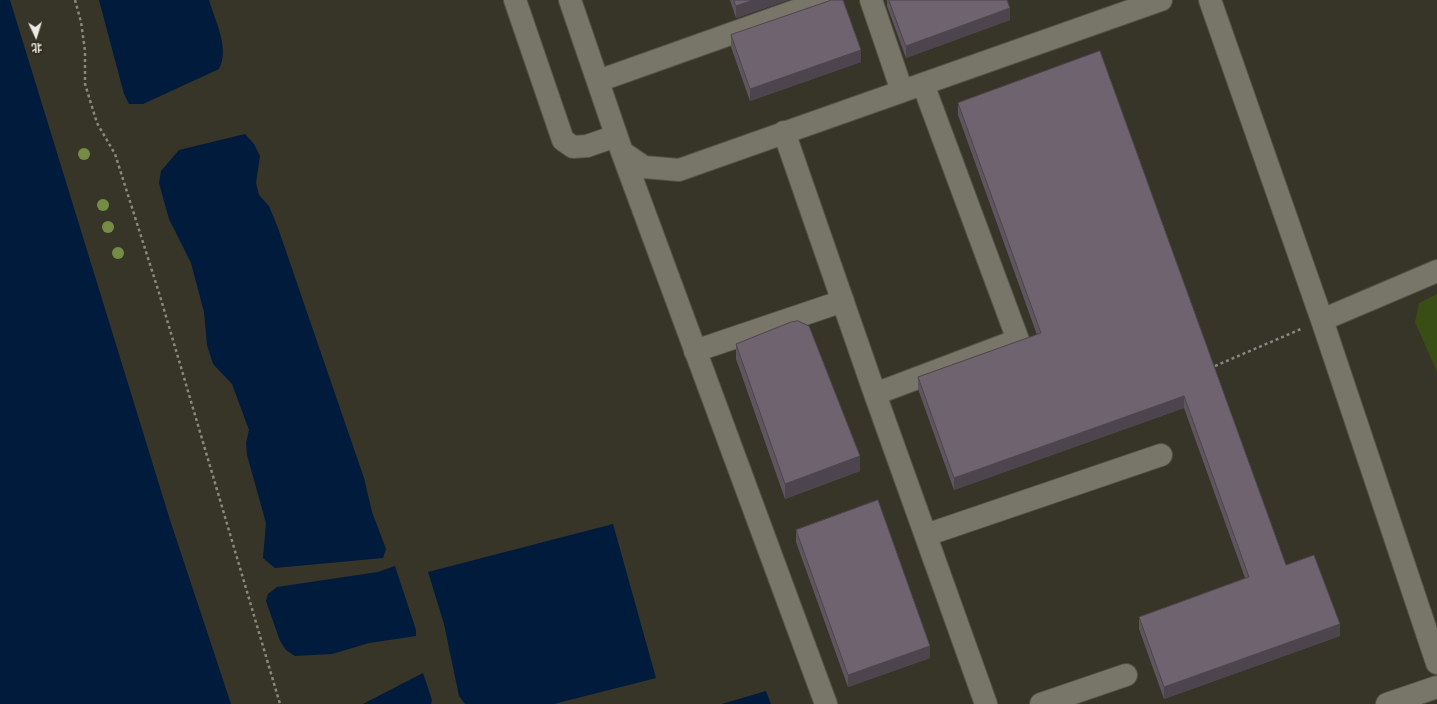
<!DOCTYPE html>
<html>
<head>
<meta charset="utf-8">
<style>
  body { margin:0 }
  #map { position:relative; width:1437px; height:704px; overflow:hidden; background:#373428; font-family:"Public Sans","Noto Sans SC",sans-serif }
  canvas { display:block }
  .north { position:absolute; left:16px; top:16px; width:40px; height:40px; -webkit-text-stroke:3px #2d2a1e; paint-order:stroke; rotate:176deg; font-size:11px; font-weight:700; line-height:16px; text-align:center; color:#ecebe3 }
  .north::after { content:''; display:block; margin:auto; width:14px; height:18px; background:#ecebe3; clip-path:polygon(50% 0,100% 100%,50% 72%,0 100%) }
</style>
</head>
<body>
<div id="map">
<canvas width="1437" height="704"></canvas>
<div class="north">北</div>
</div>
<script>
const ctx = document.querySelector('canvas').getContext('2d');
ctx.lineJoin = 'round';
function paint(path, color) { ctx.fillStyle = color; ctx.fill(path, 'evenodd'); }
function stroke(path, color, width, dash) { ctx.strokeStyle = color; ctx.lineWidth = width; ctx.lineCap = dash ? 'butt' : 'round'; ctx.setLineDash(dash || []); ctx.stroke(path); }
paint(new Path2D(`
  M 1437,294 L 1437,372 L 1415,322 L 1419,303 Z`), '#394e15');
paint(new Path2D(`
  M 0,0 L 10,0 L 170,520 L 231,704 L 0,704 Z
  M 99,0 L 209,0 C 215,21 230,48 219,69 L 143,104 L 129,104 L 124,94 Z
  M 245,134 L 254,144 L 260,156 L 256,183 L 259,195 L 269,206 L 278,228 L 364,478 L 372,512 L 386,549 L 383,558 L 275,568 L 263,558 L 266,523 L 247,455 L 246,443 L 249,430 L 232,384 L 213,364 L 207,345 L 204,312 L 191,263 L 169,219 L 159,183 L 161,171 L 179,150 Z
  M 613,524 L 656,678 L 554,704 L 465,704 L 459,696 L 444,624 L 428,572 Z
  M 395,566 L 416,630 L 416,636 L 369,643 L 332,654 L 295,656 L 286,650 L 280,641 L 266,601 L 268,594 L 277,587 L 378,572 Z
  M 423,673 L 432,700 L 431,704 L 363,704 Z
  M 766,691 L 771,704 L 722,704 Z`), '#001b3c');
const minor = new Path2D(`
  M 515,0 L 563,140 L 573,147 L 587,146 L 616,136
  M 570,0 L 622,152 L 644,167 L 679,170 L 1161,0
  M 871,0 L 902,91
  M 1210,0 L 1322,320 L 1437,271
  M 598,81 L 826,0
  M 784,132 L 875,394 L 986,704
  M 622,152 L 826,704
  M 1322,320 L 1437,663
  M 695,351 L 843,301
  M 875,394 L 1018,340 L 923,84
  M 926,535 L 1161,455
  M 1041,704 L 1126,675
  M 1387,704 L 1437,687`);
stroke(minor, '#545247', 24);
stroke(new Path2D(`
  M 75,0 L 81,22 L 85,51 L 85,84 L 97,123 L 115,154 L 160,296 L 280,704
  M 1215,366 L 1301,329`), '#8a887e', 2.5, [3, 3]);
stroke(minor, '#787668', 22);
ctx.fillStyle = '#758c47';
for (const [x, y] of [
  [84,154],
  [103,205],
  [108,227],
  [118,253]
]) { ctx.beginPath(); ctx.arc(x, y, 6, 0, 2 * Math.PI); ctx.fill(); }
paint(new Path2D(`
  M 730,0 L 788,0 L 736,18 Z
  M 887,0 L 1007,0 L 1010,20 L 906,58 L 887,6 Z
  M 731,35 L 861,62 L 750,101 L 731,47 Z
  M 1100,51 L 1286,565 L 1340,636 L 1164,699 L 1139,629 L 1139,617 L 1245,578 L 1184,408 L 954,490 L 918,389 L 918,377 L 1037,335 L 958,115 L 958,103 Z
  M 736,344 L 860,471 L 785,499 L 736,359 Z
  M 796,530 L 930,658 L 848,687 L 796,542 Z`), '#5f555f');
paint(new Path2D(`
  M 753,0 L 788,0 L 736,18 L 736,6 Z
  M 1010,8 L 1010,20 L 906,58 L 906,46 Z
  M 861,50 L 861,62 L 750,101 L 750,89 Z
  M 1184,396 L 1184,408 L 954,490 L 954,478 Z
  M 860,456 L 860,471 L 785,499 L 785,484 Z
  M 1340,624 L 1340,636 L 1164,699 L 1164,687 Z
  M 930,646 L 930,658 L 848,687 L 848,675 Z`), '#4d454d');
const building = new Path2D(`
  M 734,0 L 753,0 L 736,6 Z
  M 832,0 L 843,0 L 861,50 L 750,89 L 731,35 Z
  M 889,0 L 1007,0 L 1010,8 L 906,46 Z
  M 1100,51 L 1286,565 L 1314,555 L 1340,624 L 1164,687 L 1139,617 L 1249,577 L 1184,396 L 954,478 L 918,377 L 1041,333 L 958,103 Z
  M 798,321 L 809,326 L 860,456 L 785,484 L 736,344 L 791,322 Z
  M 878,500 L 930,646 L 848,675 L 796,530 Z`);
paint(building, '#6e636e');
stroke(building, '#4d454d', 1);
</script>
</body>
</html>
